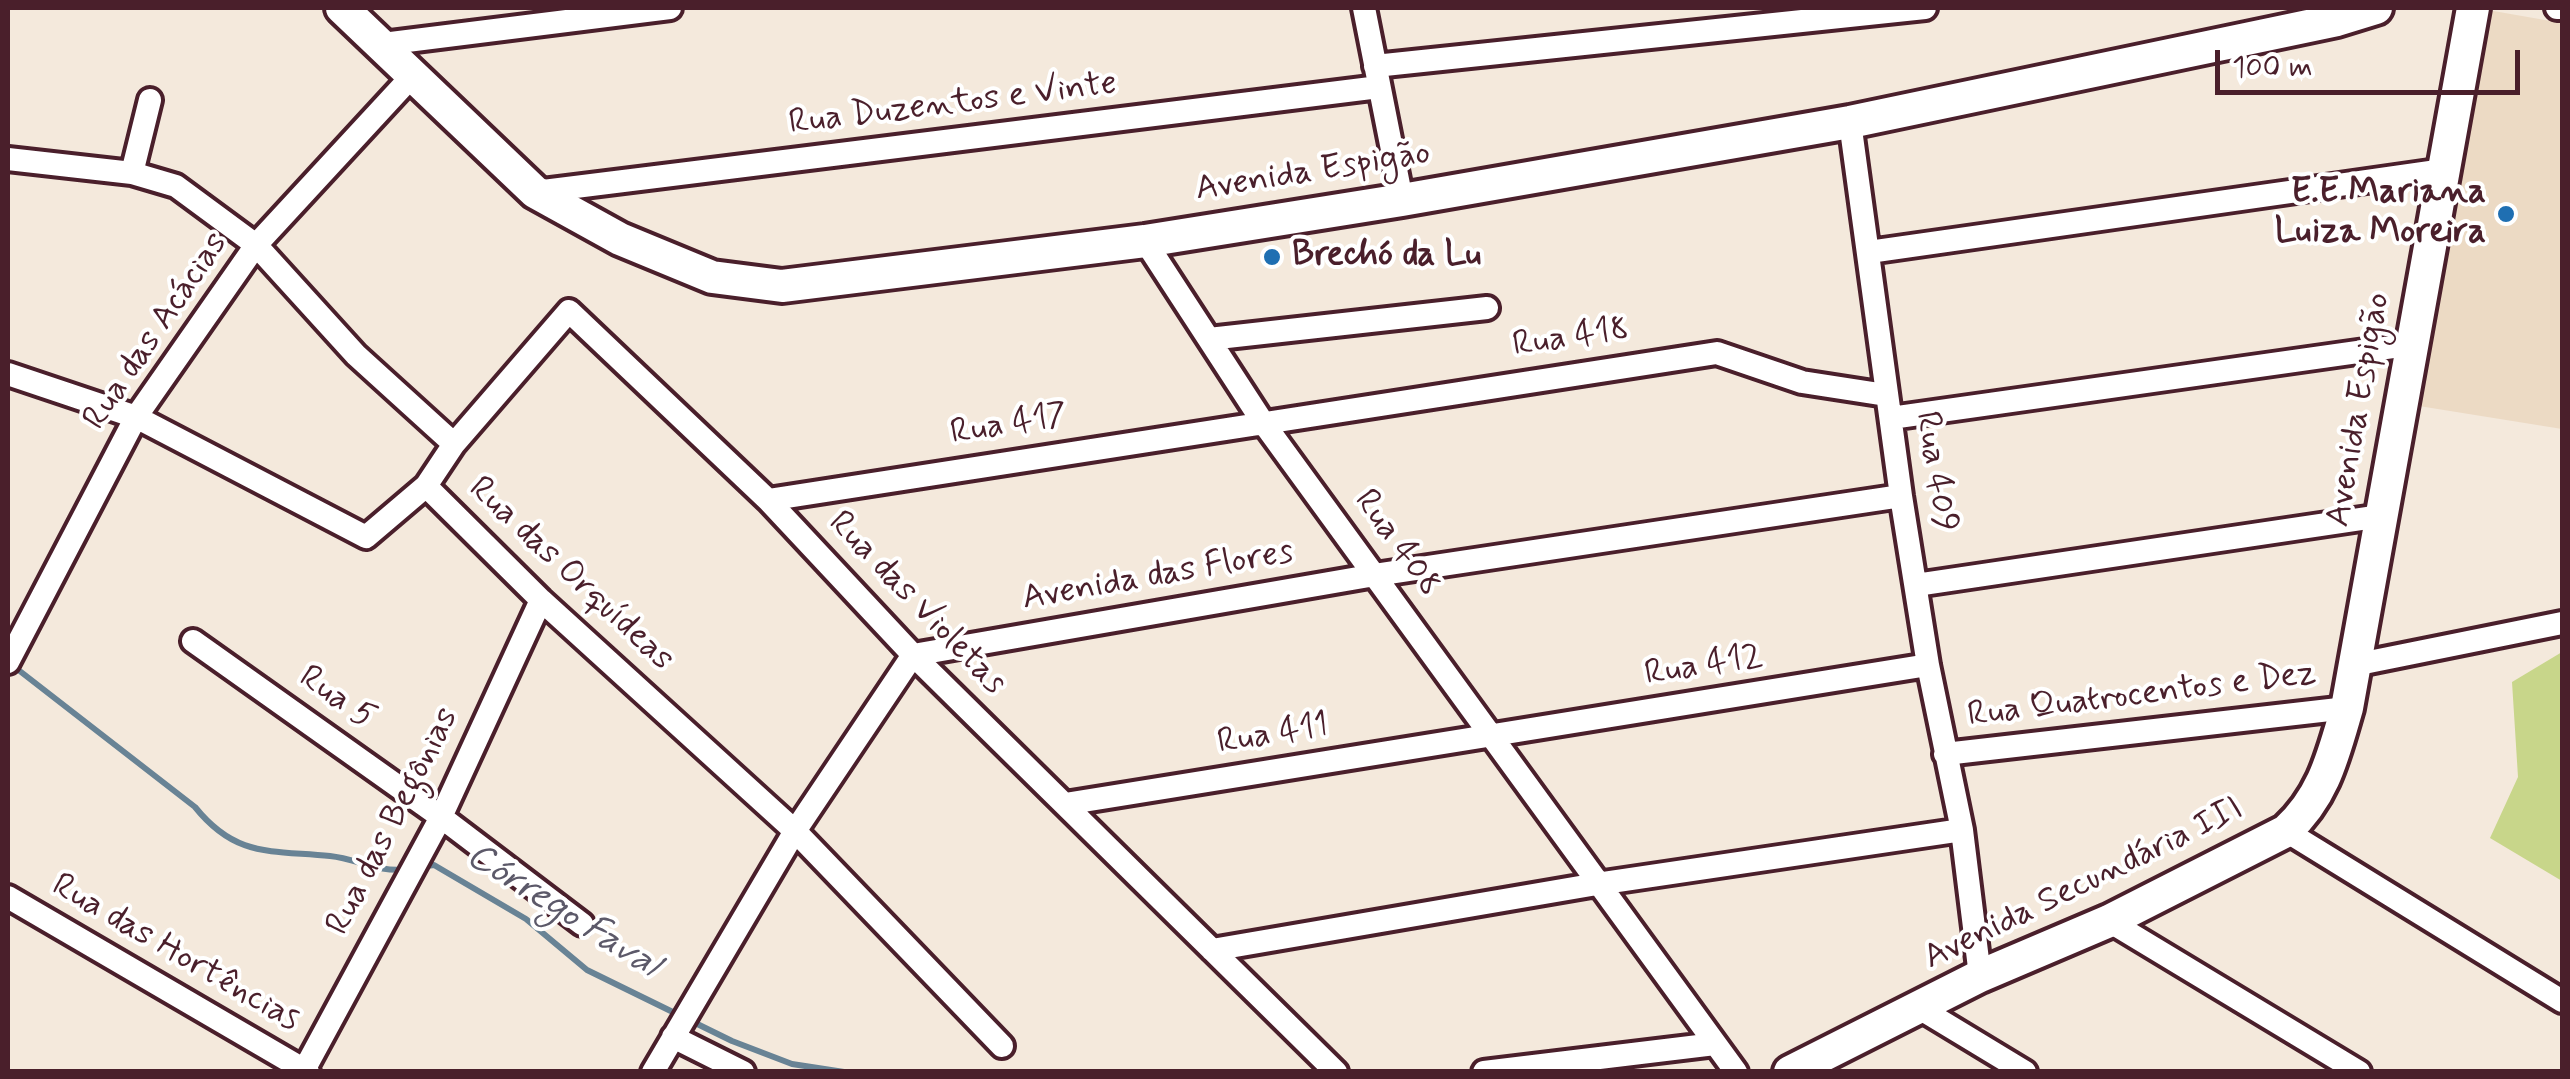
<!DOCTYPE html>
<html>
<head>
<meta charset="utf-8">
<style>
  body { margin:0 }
  #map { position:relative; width:2570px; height:1079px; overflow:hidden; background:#f4e9dc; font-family:Mynerve,sans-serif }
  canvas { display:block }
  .frame { position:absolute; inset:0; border:10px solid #4a1f2b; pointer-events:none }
  .scale { position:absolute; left:2215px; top:50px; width:305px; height:45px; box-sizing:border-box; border:5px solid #4a1f2b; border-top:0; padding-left:12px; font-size:30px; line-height:35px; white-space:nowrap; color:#4a1f2b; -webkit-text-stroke:8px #fff; paint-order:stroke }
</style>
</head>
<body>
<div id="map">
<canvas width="2570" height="1079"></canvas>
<div class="frame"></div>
<div class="scale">100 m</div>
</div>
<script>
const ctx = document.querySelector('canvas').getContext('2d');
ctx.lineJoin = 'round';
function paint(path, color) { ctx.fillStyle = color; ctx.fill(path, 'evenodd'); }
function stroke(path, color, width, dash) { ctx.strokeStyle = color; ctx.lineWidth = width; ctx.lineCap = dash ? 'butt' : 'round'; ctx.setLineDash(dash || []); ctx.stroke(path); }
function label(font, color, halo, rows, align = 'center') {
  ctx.font = font + ' Mynerve,sans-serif'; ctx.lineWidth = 8; ctx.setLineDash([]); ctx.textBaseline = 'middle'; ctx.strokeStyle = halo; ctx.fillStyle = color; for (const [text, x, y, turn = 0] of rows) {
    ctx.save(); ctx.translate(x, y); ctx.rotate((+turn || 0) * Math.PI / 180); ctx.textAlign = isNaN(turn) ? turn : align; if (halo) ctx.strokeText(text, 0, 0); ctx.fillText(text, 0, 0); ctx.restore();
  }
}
paint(new Path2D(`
  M 2482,9 L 2562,23 L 2562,429 L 2419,406 Z`), '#ecdac4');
paint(new Path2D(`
  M 2562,652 L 2562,881 L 2490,838 L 2518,777 L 2512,682 Z`), '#c8d68a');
stroke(new Path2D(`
  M 12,665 L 195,807 C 236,858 271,850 330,856 C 358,859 378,873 407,869
  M 419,867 L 434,865 L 526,919 L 587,970 L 732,1041 L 792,1064 L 844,1072`), '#688395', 6);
const street = new Path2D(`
  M 1364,8 L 1402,200
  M 2557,8 L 2562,8
  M 383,44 L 670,8
  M 1375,66 L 1925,8
  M 1850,122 L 1901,496 L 1928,665 L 1962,830 L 1980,976
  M 8,159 L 132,173 L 176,186 L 256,245 L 356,355 L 454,444
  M 132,173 L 150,100
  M 535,192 L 1379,87
  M 1145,241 L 1262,421 L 1736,1072
  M 1869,252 L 2444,170
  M 1209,339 L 1487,308
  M 8,374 L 136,417 L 366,537 L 426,486 L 454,444 L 569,311 L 768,500 L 913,655 L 1336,1072
  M 1891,418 L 2414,344
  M 426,486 L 541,600 L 795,831 L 1002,1046
  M 768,500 L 1717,353 L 1802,382 L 1886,395
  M 1916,585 L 2381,516
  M 193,641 L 441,817 L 582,924
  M 8,662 L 136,417 L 256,245 L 413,75
  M 2354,665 L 2562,623
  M 1945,754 L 2347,708
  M 1065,804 L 1928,665
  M 2286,831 L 2562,1001
  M 8,897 L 308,1072
  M 2109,921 L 2359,1072
  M 1212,950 L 1597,884 L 1962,830
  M 1921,1009 L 2025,1072
  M 673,1037 L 743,1072
  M 303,1072 L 441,817 L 541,600
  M 653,1072 L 795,831 L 913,655 L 1375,575 L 1901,496
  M 1484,1072 L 1715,1044`);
const secondary = new Path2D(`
  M 342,8 L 535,192 L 620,239 L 712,277 L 782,286 L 1145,241 L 1402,200 L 1850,122 L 2337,20 L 2376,8
  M 1790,1072 L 1980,976 L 2109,921 L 2286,831 C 2324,796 2333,756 2347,708 L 2473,8`);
stroke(street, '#4a1f2b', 30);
stroke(secondary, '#4a1f2b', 40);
stroke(street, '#fff', 22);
stroke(secondary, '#fff', 32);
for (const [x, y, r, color] of [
  [2506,214,10,"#1f6fb2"],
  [1272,257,10,"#1f6fb2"]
]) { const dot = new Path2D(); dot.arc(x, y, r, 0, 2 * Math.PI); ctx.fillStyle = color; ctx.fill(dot); stroke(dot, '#fff', 4); }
label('35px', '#4a1f2b', '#fff', [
  ["Rua Duzentos e Vinte",953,105,-7],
  ["Avenida Espigão",1313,173,-9],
  ["Rua das Acácias",157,332,-56],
  ["Rua 418",1571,339,-8],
  ["Avenida Espigão",2360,410,-80],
  ["Rua 417",1009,426,-9],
  ["Rua 409",1934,472,81],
  ["Rua 408",1396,544,54],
  ["Rua das Orquídeas",570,575,43],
  ["Avenida das Flores",1158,577,-10],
  ["Rua das Violetas",916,604,46],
  ["Rua 412",1704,667,-9],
  ["Rua Quatrocentos e Dez",2142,696,-7],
  ["Rua 5",336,699,35],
  ["Rua 411",1273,736,-9],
  ["Rua das Begônias",394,822,-63],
  ["Avenida Secundária III",2084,885,-26],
  ["Rua das Hortências",175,954,30]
]);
label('bold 35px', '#4a1f2b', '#fff', [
  ["E.E Mariana",2486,194],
  ["Luiza Moreira",2486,234],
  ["Brechó da Lu",1292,257,"left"]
], 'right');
label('italic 38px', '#5c5969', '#fff', [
  ["Córrego Faval",562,912,32]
]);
</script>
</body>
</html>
